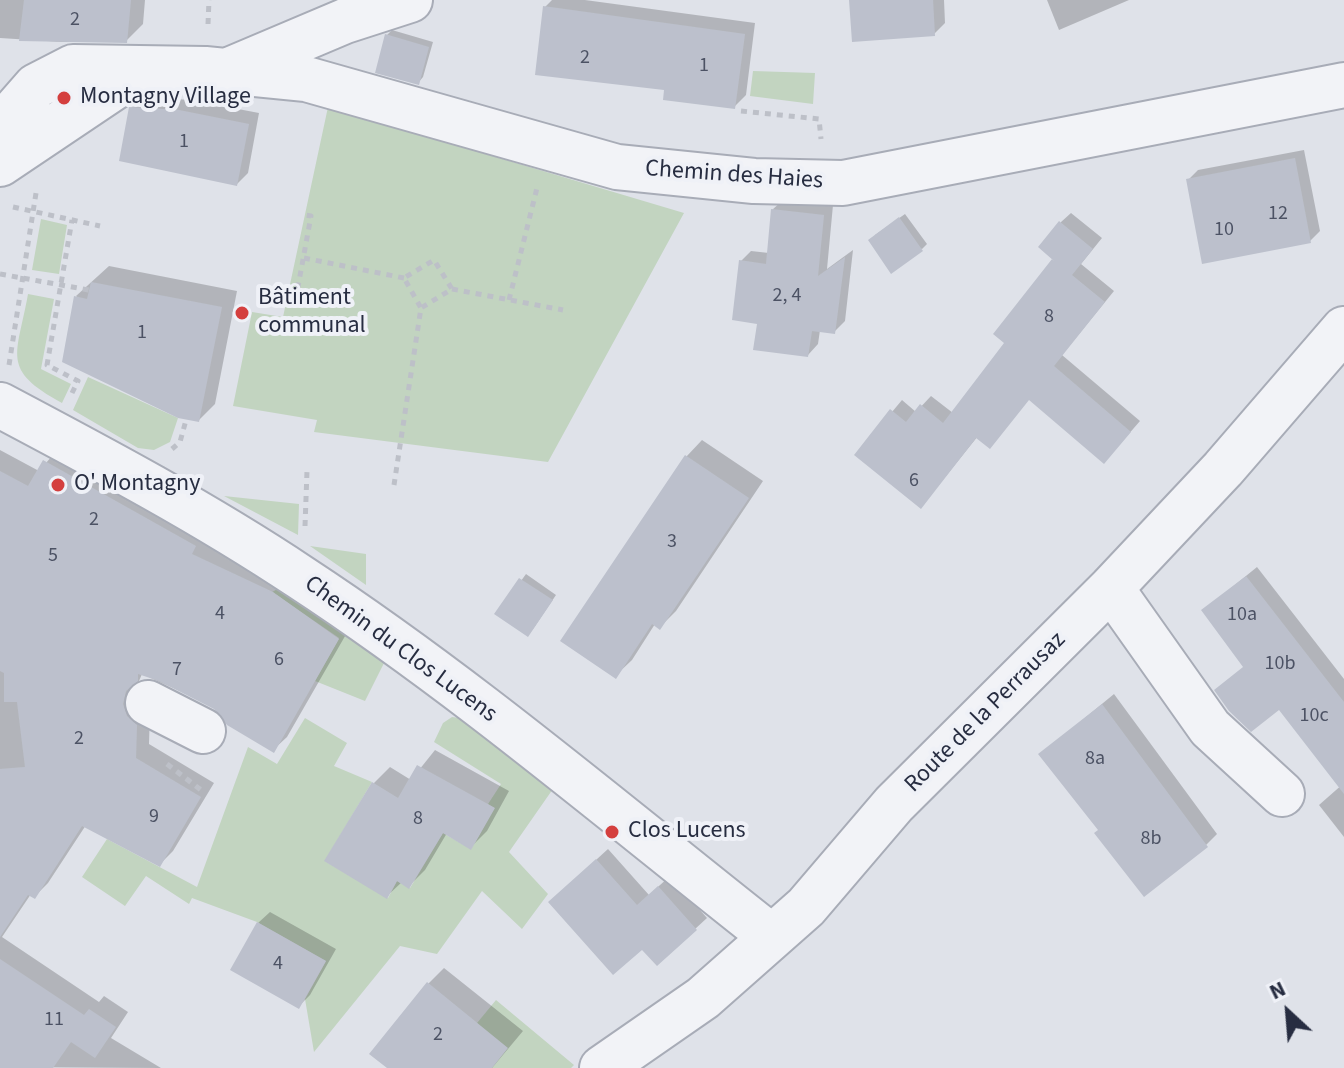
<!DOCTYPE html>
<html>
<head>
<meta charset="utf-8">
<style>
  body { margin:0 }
  #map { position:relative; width:1344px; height:1068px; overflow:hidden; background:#dfe2e9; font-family:"Source Sans 3",sans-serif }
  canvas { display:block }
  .north { position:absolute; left:1248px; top:972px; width:80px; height:80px; -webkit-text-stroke:6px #eff1f7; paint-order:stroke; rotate:334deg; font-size:22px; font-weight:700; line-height:32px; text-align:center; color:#272d41 }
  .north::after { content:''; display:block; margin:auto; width:28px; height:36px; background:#272d41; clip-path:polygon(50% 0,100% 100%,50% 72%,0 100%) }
</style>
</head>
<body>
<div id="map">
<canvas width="1344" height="1068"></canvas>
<div class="north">N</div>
</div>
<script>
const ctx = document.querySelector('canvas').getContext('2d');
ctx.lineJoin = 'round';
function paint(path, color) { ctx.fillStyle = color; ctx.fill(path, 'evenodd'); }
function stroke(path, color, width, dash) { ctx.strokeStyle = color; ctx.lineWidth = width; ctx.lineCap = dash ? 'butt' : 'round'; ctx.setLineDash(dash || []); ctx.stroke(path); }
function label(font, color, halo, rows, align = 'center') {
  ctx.font = font + ' "Source Sans 3",sans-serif'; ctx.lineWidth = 8; ctx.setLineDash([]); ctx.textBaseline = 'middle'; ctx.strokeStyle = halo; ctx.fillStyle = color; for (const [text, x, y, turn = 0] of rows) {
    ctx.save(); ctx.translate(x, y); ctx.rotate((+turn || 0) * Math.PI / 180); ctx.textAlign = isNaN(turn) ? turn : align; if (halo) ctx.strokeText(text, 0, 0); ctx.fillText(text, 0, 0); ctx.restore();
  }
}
paint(new Path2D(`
  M 753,71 L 815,73 L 813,104 L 750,96 Z
  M 328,107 L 684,213 L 548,462 L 314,432 L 317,420 L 233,406 L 252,312 L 283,317 Z
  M 41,219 L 67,225 L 59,274 L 32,270 Z
  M 28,294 L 54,299 L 41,369 L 71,384 L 62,403 C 0,369 17,356 28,294 Z
  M 88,377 L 178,418 L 170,442 L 154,450 L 138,448 L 73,410 Z
  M 224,496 L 299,504 L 298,535 Z
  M 310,546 L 366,554 L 366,585 Z
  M 283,586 L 387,657 L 365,701 L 315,681 L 339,638 L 272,592 Z
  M 452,717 L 467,719 L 555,786 L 509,852 L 548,894 L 522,929 L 482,891 L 437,954 L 400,946 L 314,1052 L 305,999 L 326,961 L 257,922 L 192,898 L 189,904 L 146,876 L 125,906 L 82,877 L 107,839 L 197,887 L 248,747 L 277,764 L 305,718 L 347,743 L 334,766 L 372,782 L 325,861 L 388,898 L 397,881 L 410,888 L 443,833 L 471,849 L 494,808 L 488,804 L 501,784 L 434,742 L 443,723 Z
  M 496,1000 L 574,1065 L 571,1068 L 492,1068 L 477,1023 Z`), '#c2d4c0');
paint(new Path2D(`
  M 0,0 L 145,0 L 143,24 L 126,41 L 62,42 L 0,38 Z
  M 552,0 L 585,0 L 755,23 L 746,95 L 734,107 L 667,88 L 545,7 Z
  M 851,0 L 944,0 L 945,23 L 934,34 Z
  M 1047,0 L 1129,0 L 1059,30 Z
  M 392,30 L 433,42 L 423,77 L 418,83 L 387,35 Z
  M 142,97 L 191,100 L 259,113 L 248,173 L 237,184 L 131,108 Z
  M 1304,150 L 1320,231 L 1310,241 L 1188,180 L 1198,170 Z
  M 783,200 L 833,205 L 827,269 L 853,250 L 845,321 L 834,332 L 820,330 L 818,344 L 808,355 L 759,322 L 741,261 L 751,251 L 769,253 L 772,210 Z
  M 1071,213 L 1102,238 L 1081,264 L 1114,291 L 1062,355 L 1140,421 L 1114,451 L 1030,398 L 978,436 L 930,496 L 856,455 L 902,400 L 916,412 L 931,396 L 953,413 L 1007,342 L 1055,259 L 1061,222 Z
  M 905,214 L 927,244 L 922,249 L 875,235 Z
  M 109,266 L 237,291 L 215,404 L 199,420 L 76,296 Z
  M 702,440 L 763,481 L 676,611 L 660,627 L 655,624 L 632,660 L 615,676 L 686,457 Z
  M 59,448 L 352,624 L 287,737 L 273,750 L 216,707 L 142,674 L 136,688 L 150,711 L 149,744 L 214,783 L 173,851 L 159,865 L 86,825 L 48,883 L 35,896 L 31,894 L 2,937 L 99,1002 L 104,996 L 128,1012 L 111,1038 L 161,1068 L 0,1067 L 0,450 L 39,471 Z
  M 1257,567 L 1344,679 L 1344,725 L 1204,610 Z
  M 526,574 L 556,595 L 533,629 L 497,614 Z
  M 1114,694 L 1217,834 L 1206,845 L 1101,830 L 1041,754 Z
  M 435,750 L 509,791 L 487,831 L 471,847 L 447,833 L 425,870 L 409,886 L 402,882 L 387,896 L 374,783 L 390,767 L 411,780 Z
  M 1344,783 L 1344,837 L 1319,805 Z
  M 608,849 L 649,895 L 670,876 L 707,918 L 657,964 L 643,947 L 562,891 Z
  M 270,912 L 336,949 L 310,995 L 299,1006 L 258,923 Z
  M 444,968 L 523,1031 L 492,1068 L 390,1068 L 428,984 Z`), '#0003');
paint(new Path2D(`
  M 24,0 L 131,0 L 127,43 L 19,41 Z
  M 849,0 L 933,0 L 935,36 L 852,42 Z
  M 543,6 L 745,34 L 735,109 L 663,100 L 664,90 L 535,75 Z
  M 385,34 L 429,47 L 419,85 L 375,73 Z
  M 129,107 L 179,110 L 249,124 L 237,186 L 119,161 Z
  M 1295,158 L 1311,243 L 1202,264 L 1186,179 Z
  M 771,209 L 824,215 L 818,276 L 845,257 L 835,334 L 812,331 L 808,357 L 753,350 L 757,324 L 732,320 L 739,260 L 766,264 Z
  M 899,217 L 923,251 L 891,274 L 868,240 Z
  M 1059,221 L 1093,249 L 1072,275 L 1105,302 L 1054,366 L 1131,432 L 1104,464 L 1029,400 L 990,449 L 976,438 L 921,509 L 854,455 L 890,409 L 906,422 L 920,404 L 943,423 L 1004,343 L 993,334 L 1052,259 L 1054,261 L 1038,247 Z
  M 91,282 L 222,307 L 199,422 L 178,418 L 62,362 L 74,296 L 87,299 Z
  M 685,455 L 749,498 L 660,630 L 652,624 L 616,679 L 560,641 Z
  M 43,460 L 196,546 L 192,554 L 273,592 L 339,639 L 274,753 L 227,725 L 214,709 L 159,681 L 138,674 L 138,681 L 126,691 L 123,704 L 127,716 L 137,725 L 136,758 L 201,797 L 160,867 L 82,826 L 35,899 L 28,895 L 0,937 L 0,769 L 25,767 L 17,702 L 4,702 L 4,673 L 0,671 L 0,471 L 28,486 Z
  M 1246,576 L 1344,702 L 1344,794 L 1279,710 L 1251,732 L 1229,711 L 1214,690 L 1243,667 L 1201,610 Z
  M 519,578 L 553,600 L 528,637 L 494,614 Z
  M 1102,704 L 1208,847 L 1144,897 L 1094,833 L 1098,830 L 1038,754 Z
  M 417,765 L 495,808 L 471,850 L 443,833 L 409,889 L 397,881 L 387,899 L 324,861 L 372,782 L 398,798 Z
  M 596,859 L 637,905 L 658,886 L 697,930 L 657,966 L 642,950 L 613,975 L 548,902 Z
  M 257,922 L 326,961 L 299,1009 L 230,970 Z
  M 0,959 L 84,1015 L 89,1009 L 116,1027 L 95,1058 L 71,1042 L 53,1068 L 0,1068 Z
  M 427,982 L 508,1048 L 492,1068 L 387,1068 L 369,1054 Z`), '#bcc0cc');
const minor = new Path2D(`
  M 229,70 L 345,21 L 410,0
  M 0,154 L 8,118 L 36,86 L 73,67 L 205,69 L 306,79 L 617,167 L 754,181 L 843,183 L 1344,85
  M 0,164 L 140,70
  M 0,405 C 102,459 204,513 300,577 C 465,685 617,815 772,937
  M 1111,588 L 1210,728 L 1282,794
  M 148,703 L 203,731
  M 602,1068 L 703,998 L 806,907 L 894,804 L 1111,588 L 1223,469 L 1344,329`);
stroke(minor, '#a8acb7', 48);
stroke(new Path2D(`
  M 208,24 L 209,0
  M 741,111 L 819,119 L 821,139
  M 13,207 L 100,226
  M 304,258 L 404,278
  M 0,274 L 89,290
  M 452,289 L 563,310
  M 509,300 L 537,188
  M 286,301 L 295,303 L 311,216 L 305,215
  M 9,365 L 36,193
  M 72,393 L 78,381 L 47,365 L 72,220
  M 172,449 L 180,442 L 186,420
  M 394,485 L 421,308 L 404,278 L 434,260 L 452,289 L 421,308
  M 305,526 L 307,471
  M 167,764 L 201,790`), '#bdc0c8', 5, [6, 6]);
stroke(minor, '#f2f3f7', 44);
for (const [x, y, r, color] of [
  [64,98,8,"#d43f3e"],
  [242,313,8,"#d43f3e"],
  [58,485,8,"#d43f3e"],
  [612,832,8,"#d43f3e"]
]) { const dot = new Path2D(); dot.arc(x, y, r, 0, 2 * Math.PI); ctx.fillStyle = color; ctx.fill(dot); stroke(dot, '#eff1f7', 3); }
label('20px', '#4c5264', null, [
  ["2",75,21],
  ["2",585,59],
  ["1",704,67],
  ["1",184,143],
  ["12",1278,215],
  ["10",1224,231],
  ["2, 4",787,297],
  ["8",1049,318],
  ["1",142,334],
  ["6",914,482],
  ["2",94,521],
  ["3",672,543],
  ["5",53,557],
  ["4",220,615],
  ["10a",1242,616],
  ["6",279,661],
  ["10b",1280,665],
  ["7",177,671],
  ["10c",1314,717],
  ["2",79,740],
  ["8a",1095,760],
  ["9",154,818],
  ["8",418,820],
  ["8b",1151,840],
  ["4",278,965],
  ["11",54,1021],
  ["2",438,1036]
]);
label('24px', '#272d41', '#eff1f7', [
  ["Montagny Village",80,98],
  ["Bâtiment",258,299],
  ["communal",258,327],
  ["O' Montagny",74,485],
  ["Clos Lucens",628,832]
], 'left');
label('24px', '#272d41', '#eff1f7', [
  ["Chemin des Haies",734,176,4],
  ["Chemin du Clos Lucens",400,650,36],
  ["Route de la Perrausaz",986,713,-45]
]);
</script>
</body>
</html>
